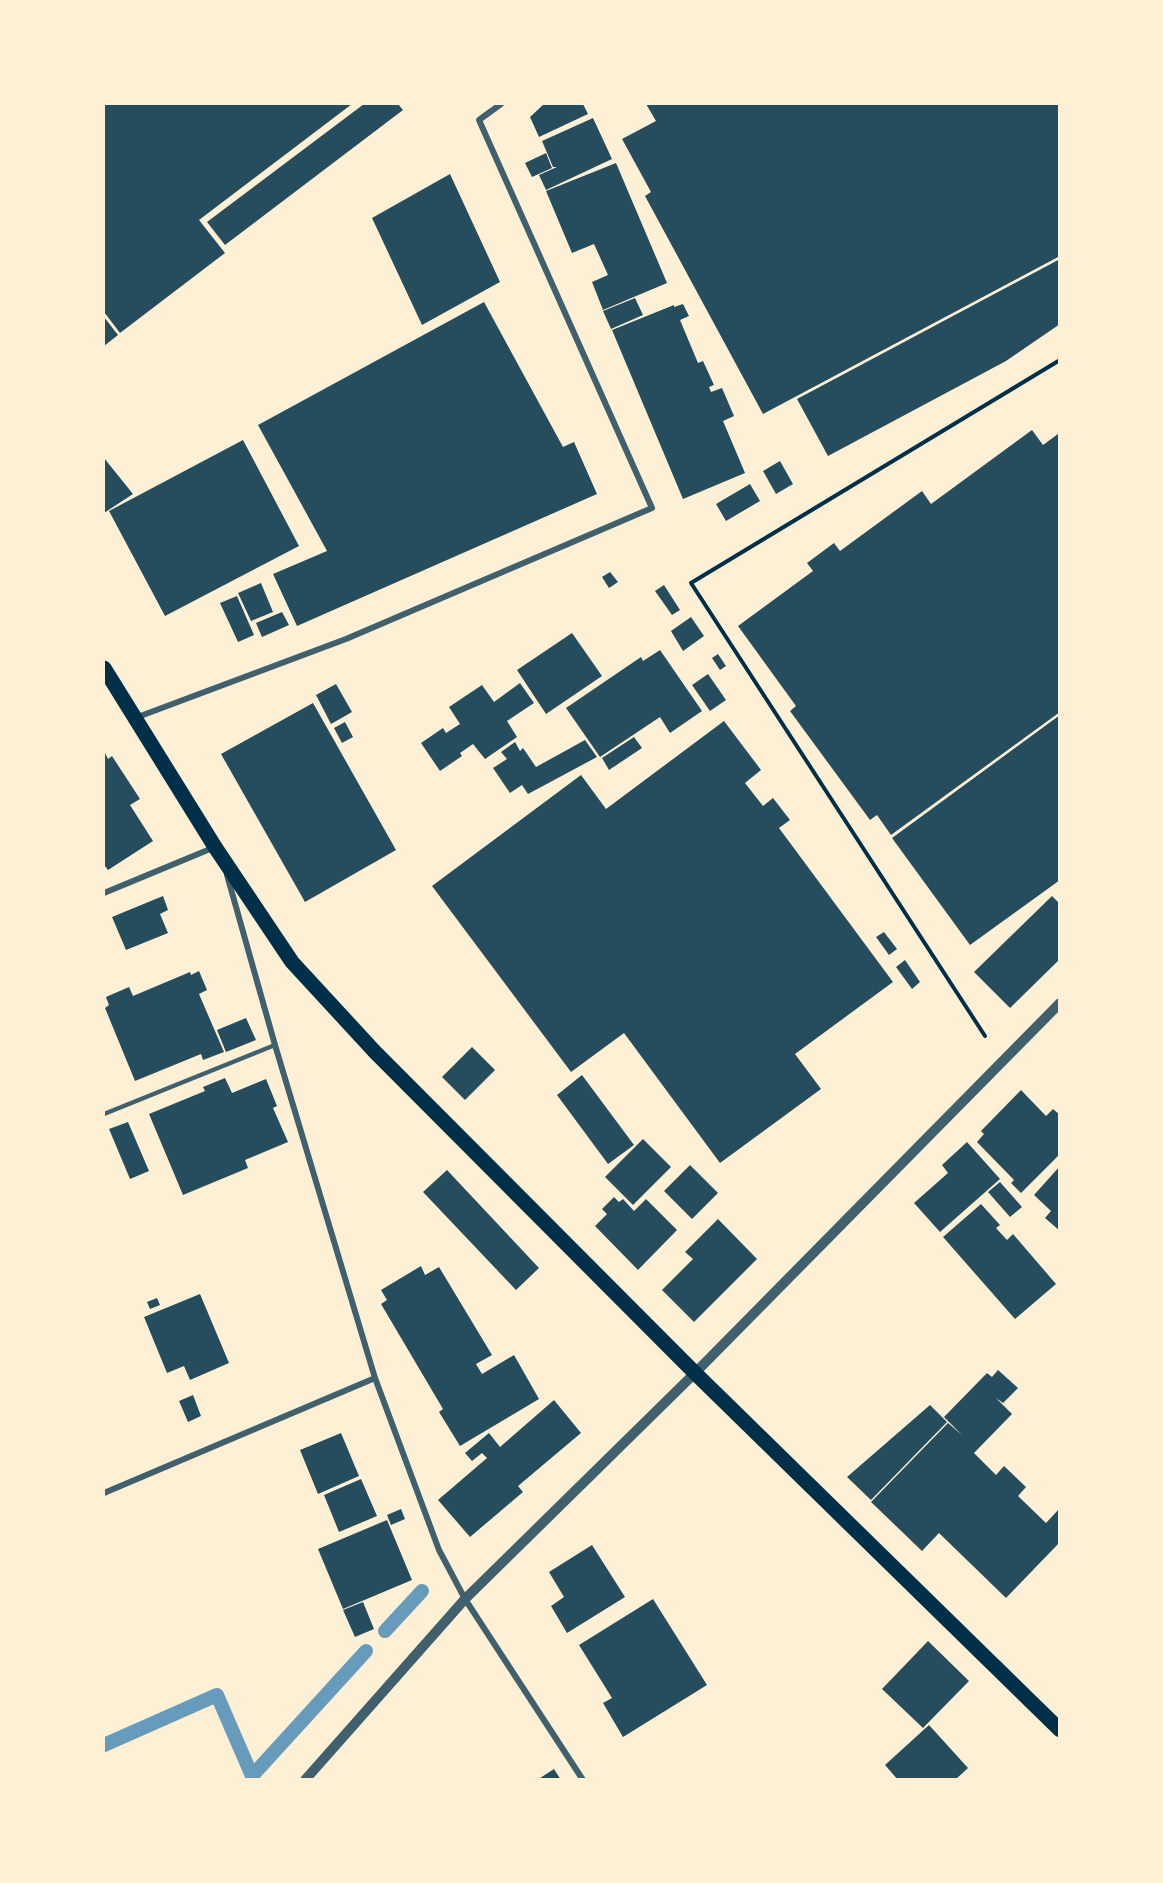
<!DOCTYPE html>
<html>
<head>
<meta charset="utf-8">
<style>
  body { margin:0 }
  #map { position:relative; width:1163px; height:1883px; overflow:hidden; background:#fdf0d5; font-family:Lato,sans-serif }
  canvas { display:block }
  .frame { position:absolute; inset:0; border:105px solid #fdf0d5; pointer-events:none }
</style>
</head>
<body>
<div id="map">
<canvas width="1163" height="1883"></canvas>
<div class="frame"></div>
</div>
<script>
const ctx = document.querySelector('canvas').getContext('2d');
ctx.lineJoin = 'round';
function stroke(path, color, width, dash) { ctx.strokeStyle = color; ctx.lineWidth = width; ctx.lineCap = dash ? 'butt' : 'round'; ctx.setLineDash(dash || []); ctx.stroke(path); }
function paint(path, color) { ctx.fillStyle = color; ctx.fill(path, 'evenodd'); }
stroke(new Path2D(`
  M 385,1631 L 422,1591
  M 104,1745 L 217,1695 L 252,1776 L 366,1651`), '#669bbc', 14);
paint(new Path2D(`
  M 104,104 L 352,104 L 199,220 L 225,253 L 120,333 L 104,312 Z
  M 364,104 L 398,104 L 403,110 L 225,245 L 207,222 Z
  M 544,104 L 583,104 L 588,114 L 539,137 L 530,117 Z
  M 646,104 L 1060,104 L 1060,256 L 763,414 L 645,196 L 651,192 L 622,139 L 656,121 Z
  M 593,118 L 612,159 L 546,190 L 539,175 L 557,167 L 553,167 L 542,141 Z
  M 546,153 L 552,168 L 532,177 L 525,163 Z
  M 616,163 L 667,283 L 603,310 L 592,282 L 608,275 L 594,244 L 572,253 L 546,191 Z
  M 450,174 L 500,282 L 422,325 L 372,218 Z
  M 1060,259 L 1060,324 L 1006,361 L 828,456 L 797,399 Z
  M 635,298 L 643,315 L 611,329 L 603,311 Z
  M 484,302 L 563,447 L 574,442 L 597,494 L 297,626 L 273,574 L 327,551 L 258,425 Z
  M 683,304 L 689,316 L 680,320 L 698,363 L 703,361 L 714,385 L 709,387 L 711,392 L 722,388 L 734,416 L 723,421 L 745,473 L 683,499 L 612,330 L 674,305 L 674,307 Z
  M 104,317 L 118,335 L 104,346 Z
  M 1032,430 L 1043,445 L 1058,434 L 1060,436 L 1060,712 L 891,835 L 877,815 L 870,820 L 790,711 L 796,706 L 738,626 L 813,571 L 807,563 L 834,543 L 840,551 L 922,491 L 931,504 Z
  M 243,440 L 299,546 L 165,616 L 109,511 Z
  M 104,458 L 133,494 L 104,513 Z
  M 780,461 L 793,484 L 776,494 L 763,471 Z
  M 750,484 L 760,501 L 726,521 L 716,504 Z
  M 610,572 L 618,582 L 609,588 L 602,577 Z
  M 261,583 L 273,612 L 251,621 L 238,593 Z
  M 664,585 L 680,610 L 672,615 L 655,591 Z
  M 237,596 L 254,635 L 238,642 L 220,603 Z
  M 282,612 L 289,625 L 262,637 L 256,623 Z
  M 691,617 L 704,636 L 683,651 L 671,631 Z
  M 572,633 L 602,676 L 546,714 L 517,670 Z
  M 660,650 L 702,711 L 670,733 L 660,717 L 600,757 L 566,708 L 641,657 L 643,661 Z
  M 718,654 L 726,666 L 720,670 L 712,658 Z
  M 708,674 L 726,700 L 710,711 L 692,685 Z
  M 520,683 L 534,703 L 507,721 L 517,737 L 485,759 L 473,744 L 460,753 L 462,756 L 440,771 L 421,743 L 443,728 L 446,733 L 460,724 L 449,707 L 482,685 L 494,702 Z
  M 336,684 L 352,712 L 331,724 L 316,695 Z
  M 313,703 L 396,850 L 305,902 L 221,754 Z
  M 1060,715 L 1060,880 L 970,945 L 892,838 Z
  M 724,721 L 761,770 L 745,783 L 763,806 L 773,798 L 790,820 L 779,828 L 893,982 L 795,1054 L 821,1089 L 720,1163 L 624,1033 L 571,1072 L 432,886 L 581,775 L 606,809 Z
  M 345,722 L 353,737 L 342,743 L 334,728 Z
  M 634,737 L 642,748 L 609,770 L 602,758 Z
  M 585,740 L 597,757 L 528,794 L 522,785 L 510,793 L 493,768 L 507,759 L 501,752 L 515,742 L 520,751 L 523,748 L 536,767 Z
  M 104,751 L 108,759 L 112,756 L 140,799 L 130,805 L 153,841 L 108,870 L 105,866 L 104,867 Z
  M 163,896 L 168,910 L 160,914 L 168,933 L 126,950 L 112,917 Z
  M 1052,896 L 1060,904 L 1060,959 L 1010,1008 L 974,972 Z
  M 884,932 L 897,949 L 889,955 L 876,937 Z
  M 905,960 L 920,982 L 912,989 L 896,967 Z
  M 199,971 L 207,990 L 199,994 L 224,1052 L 203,1060 L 201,1054 L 135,1081 L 105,1008 L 109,1005 L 106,997 L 129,987 L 133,996 L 190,972 L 191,975 Z
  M 246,1018 L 256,1040 L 226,1052 L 217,1030 Z
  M 472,1047 L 495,1070 L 465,1100 L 442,1077 Z
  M 582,1075 L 634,1145 L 608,1164 L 557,1095 Z
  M 225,1078 L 232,1093 L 266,1079 L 277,1106 L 273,1108 L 288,1142 L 245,1160 L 248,1168 L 183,1195 L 149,1114 L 205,1091 L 203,1087 Z
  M 1021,1090 L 1046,1116 L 1053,1109 L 1060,1115 L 1060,1154 L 1021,1193 L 1011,1183 L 1014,1180 L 977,1142 L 984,1134 L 981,1131 Z
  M 128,1122 L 149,1171 L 130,1179 L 109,1129 Z
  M 643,1139 L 671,1167 L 633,1205 L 605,1177 Z
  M 967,1142 L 1000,1179 L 940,1232 L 914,1203 L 948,1173 L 942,1165 Z
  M 690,1165 L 718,1193 L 692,1219 L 664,1191 Z
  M 1060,1166 L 1060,1231 L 1045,1218 L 1051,1211 L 1034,1195 Z
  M 447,1170 L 539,1268 L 516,1290 L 423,1192 Z
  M 1000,1182 L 1022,1207 L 1010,1217 L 988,1192 Z
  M 614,1197 L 619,1202 L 623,1199 L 634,1211 L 646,1199 L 677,1230 L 638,1270 L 595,1226 L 607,1214 L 602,1209 Z
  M 981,1204 L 1000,1225 L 996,1228 L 1007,1240 L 1013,1234 L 1056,1284 L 1015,1319 L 943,1237 Z
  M 718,1219 L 757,1259 L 694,1322 L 662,1290 L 693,1259 L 685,1252 Z
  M 421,1266 L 425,1275 L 439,1267 L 492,1355 L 476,1364 L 482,1374 L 514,1355 L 539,1399 L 460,1446 L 439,1412 L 443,1409 L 381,1304 L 387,1300 L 381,1290 Z
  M 200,1294 L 229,1363 L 190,1380 L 184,1366 L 167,1373 L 144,1317 Z
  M 157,1298 L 160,1305 L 150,1309 L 147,1302 Z
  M 998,1370 L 1018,1388 L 1003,1403 L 996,1398 L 1012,1414 L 974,1453 L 996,1475 L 1004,1466 L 1026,1487 L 1018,1496 L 1046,1523 L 1060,1508 L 1060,1542 L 1006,1598 L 939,1533 L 922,1551 L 871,1502 L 948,1423 L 962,1435 L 944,1417 L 987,1373 L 992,1377 Z
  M 193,1395 L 201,1416 L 188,1422 L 179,1401 Z
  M 554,1400 L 581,1433 L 518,1486 L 523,1492 L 470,1537 L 438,1500 L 487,1458 L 482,1453 L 472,1461 L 465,1453 L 489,1433 L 500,1447 Z
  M 930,1405 L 947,1422 L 871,1500 L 847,1477 Z
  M 341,1433 L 359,1476 L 318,1494 L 300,1450 Z
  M 361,1479 L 377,1516 L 339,1532 L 324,1495 Z
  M 401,1509 L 405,1519 L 391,1525 L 387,1515 Z
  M 387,1520 L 412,1580 L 343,1609 L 318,1549 Z
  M 592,1545 L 625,1597 L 567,1633 L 551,1606 L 564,1597 L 549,1572 Z
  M 653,1599 L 707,1685 L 623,1737 L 603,1703 L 612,1698 L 579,1645 Z
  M 363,1602 L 374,1629 L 355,1637 L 343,1610 Z
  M 928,1641 L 969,1681 L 923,1728 L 882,1689 Z
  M 929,1725 L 968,1768 L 955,1780 L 898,1780 L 885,1765 Z
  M 554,1769 L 561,1780 L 537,1780 Z`), '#264d5e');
stroke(new Path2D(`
  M 985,1036 L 691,583 L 1060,360`), '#003049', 4);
stroke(new Path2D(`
  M 104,1114 L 275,1045`), '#3f606c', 4.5);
stroke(new Path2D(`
  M 135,718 L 346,639 L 652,508 L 479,120 L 501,104
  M 227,875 L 275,1045 L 375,1378 L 439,1550 L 465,1599 L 583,1780
  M 104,893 L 215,847
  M 104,1493 L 375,1378`), '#3f606c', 6);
stroke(new Path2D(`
  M 305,1780 L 465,1599 L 695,1373 L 1060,1003`), '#3f606c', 10);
stroke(new Path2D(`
  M 104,668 L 215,847 L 292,962 L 375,1052 L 695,1373 L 1060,1730`), '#003049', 15);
</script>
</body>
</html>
